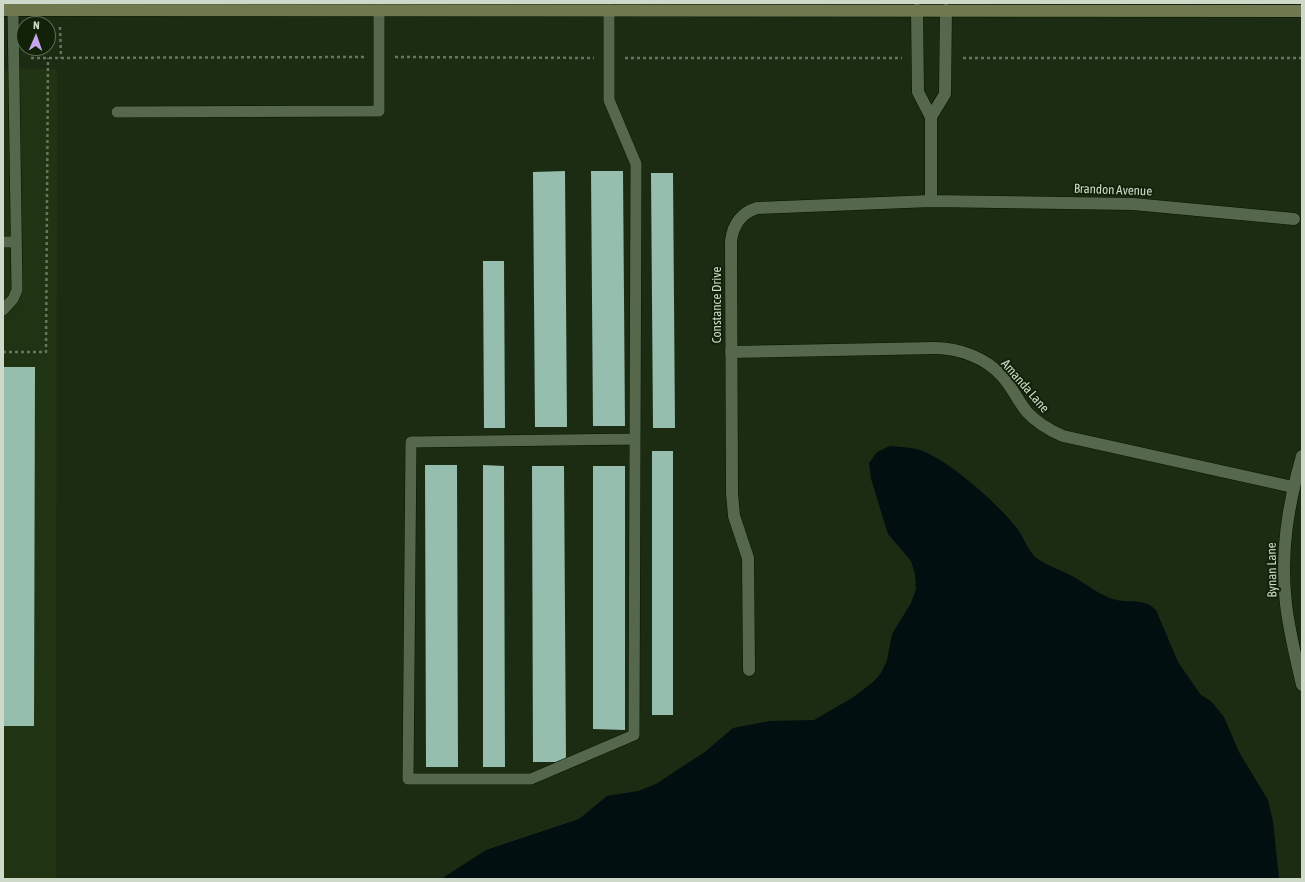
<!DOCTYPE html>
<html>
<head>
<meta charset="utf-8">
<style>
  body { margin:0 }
  #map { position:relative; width:1305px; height:882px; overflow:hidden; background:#1c2c13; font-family:"Asap Condensed",sans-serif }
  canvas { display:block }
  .frame { position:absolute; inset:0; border:4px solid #ced9c9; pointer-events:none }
  .north { position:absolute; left:16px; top:16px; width:40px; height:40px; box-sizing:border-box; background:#122209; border:1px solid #5d6b56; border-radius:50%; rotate:2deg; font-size:11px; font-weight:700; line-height:16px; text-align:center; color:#ced9c9 }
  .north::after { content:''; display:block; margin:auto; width:14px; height:18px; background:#c7a6ef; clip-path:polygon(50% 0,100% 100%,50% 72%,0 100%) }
</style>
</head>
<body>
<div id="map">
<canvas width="1305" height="882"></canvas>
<div class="frame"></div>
<div class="north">N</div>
</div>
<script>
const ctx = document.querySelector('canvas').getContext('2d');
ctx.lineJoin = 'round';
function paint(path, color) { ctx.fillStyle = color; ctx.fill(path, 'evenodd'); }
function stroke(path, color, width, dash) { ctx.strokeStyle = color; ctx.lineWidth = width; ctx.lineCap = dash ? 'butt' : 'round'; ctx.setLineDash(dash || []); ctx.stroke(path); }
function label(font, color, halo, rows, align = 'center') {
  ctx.font = font + ' "Asap Condensed",sans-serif'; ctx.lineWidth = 4; ctx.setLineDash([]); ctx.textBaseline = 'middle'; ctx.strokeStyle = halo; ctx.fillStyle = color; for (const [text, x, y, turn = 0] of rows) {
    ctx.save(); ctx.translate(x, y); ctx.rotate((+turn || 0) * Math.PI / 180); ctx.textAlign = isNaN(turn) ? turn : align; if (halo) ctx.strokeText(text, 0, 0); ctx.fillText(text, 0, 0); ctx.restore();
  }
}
paint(new Path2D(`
  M 3,69 L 57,69 L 56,879 L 3,879 Z`), '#203414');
paint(new Path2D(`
  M 890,446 C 901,447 912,447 923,451 C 953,464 996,502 1016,527 C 1025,538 1028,554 1041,561 C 1051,567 1063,571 1074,577 C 1086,584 1100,595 1113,599 C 1129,604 1143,597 1156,610 L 1178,662 L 1201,695 L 1211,701 L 1224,717 L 1239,752 L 1268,800 L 1273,821 L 1279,879 L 441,879 L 486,850 L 579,819 L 607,796 L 638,791 L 656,784 L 706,751 L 733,728 L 770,721 L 814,720 L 852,698 L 873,682 L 881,673 L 887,660 L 892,634 L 911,603 L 916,589 L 915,574 L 911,561 L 888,534 L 871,479 L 869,463 L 877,452 Z`), '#010f11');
paint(new Path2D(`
  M 565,171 L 567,427 L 535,427 L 533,172 Z
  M 591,171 L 623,171 L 625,426 L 593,426 Z
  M 651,173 L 673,173 L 675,428 L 653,428 Z
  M 483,261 L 504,261 L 505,428 L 484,428 Z
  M 3,367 L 35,367 L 34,726 L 3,726 Z
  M 652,451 L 673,451 L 673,715 L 652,715 Z
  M 425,465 L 457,465 L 458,767 L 426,767 Z
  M 483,465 L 504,466 L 505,767 L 483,767 Z
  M 532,466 L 564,466 L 566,762 L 533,762 Z
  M 593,466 L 625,466 L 625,730 L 593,729 Z`), '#95beae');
const lane = new Path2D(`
  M 609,10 L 609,100 L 636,164 L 634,735 L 531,779 L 408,779 L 411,442 L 635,439
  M 117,112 L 379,111 L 379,10
  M 3,242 L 15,242
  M 3,310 L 13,299 L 17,290 L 13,10`);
const street = new Path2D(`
  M 917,10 L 918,92 L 931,117 L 931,201
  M 931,117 L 945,94 L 946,10
  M 731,352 L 935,348 C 959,348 986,358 1002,376 C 1012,387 1018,401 1027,412 C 1037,423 1049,430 1063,436 L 1293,487
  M 1302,456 C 1288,505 1280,553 1286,604 C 1289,631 1296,658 1302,685
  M 749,670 L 748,558 L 734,516 L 732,493 L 731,241 C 733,225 741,213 757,208 L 931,201 L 1133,204 L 1294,219`);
const secondary = new Path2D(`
  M 3,10 L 1302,11`);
stroke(lane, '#061400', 12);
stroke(street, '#061400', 13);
stroke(secondary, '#061400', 13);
stroke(new Path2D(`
  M 60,27 L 61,58
  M 395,57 L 594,58
  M 31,58 L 364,57
  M 625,58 L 902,58
  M 963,58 L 1302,58
  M 3,352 L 46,352 L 48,58`), '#677560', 2.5, [3, 3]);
stroke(lane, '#56684c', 11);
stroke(street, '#56684c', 12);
stroke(secondary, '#6f784e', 12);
label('13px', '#ced9c9', '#122209', [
  ["Brandon Avenue",1113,190,2],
  ["Constance Drive",717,305,-90],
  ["Amanda Lane",1025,386,49],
  ["Bynan Lane",1272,570,-91]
]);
</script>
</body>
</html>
